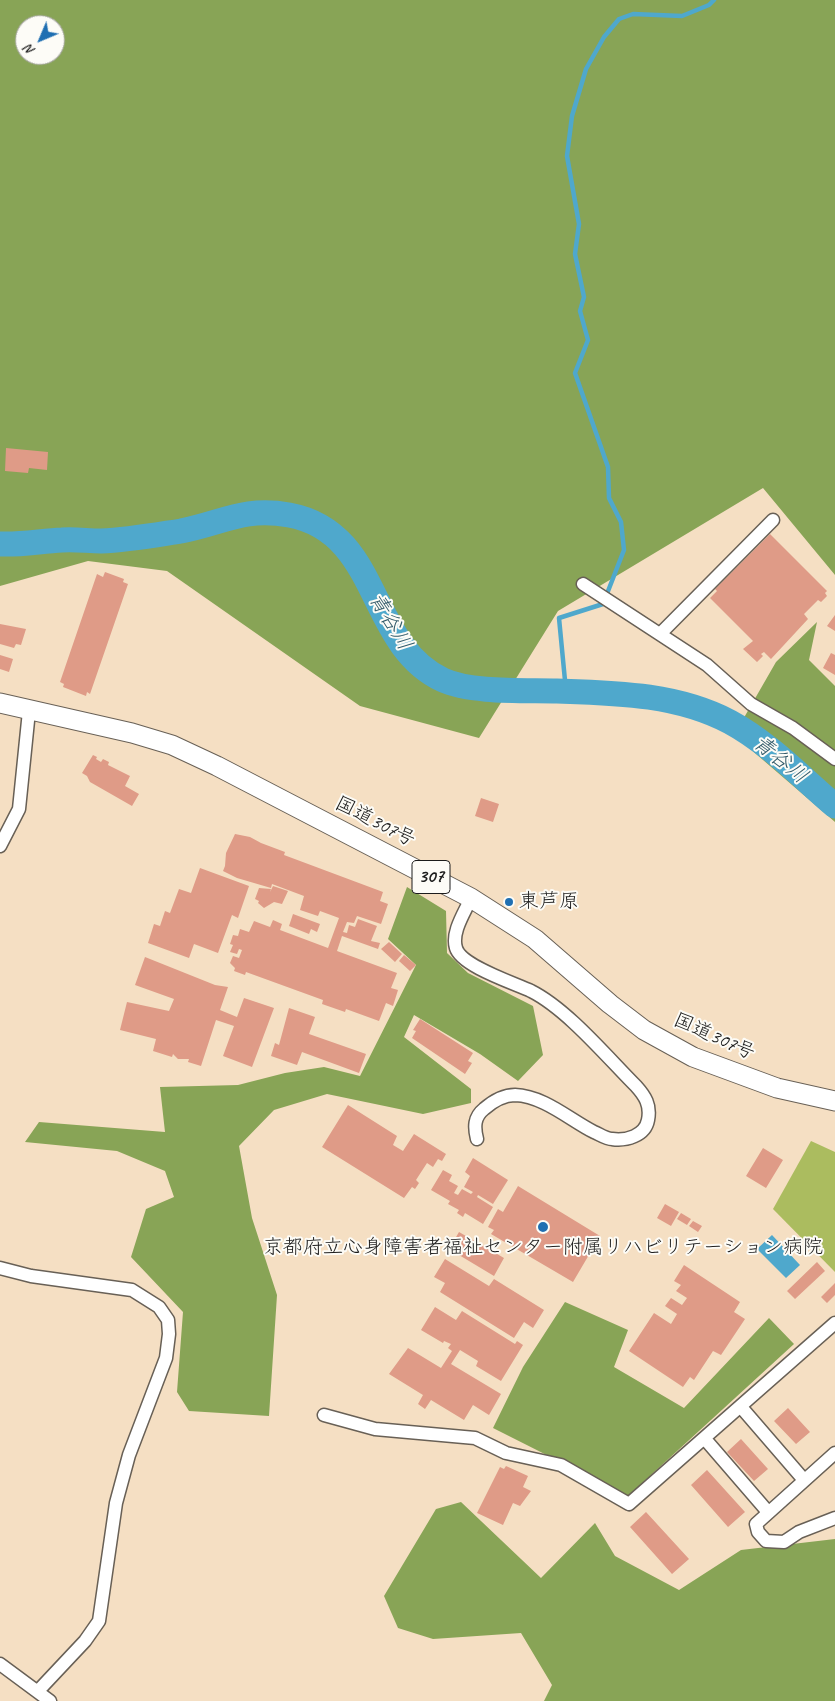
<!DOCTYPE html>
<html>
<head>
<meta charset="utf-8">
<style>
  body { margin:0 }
  #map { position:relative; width:835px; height:1701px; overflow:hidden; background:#f5dfc3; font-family:Caveat,sans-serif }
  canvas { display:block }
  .north { position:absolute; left:15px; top:15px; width:50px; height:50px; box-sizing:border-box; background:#fdfcf7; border:1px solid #a3a29f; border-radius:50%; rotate:225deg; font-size:14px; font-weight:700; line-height:20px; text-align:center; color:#1c1c1c }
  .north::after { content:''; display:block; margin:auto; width:18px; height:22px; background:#1f6fb2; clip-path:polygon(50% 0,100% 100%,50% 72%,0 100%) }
</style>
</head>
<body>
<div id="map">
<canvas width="835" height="1701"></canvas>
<div class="north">N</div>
</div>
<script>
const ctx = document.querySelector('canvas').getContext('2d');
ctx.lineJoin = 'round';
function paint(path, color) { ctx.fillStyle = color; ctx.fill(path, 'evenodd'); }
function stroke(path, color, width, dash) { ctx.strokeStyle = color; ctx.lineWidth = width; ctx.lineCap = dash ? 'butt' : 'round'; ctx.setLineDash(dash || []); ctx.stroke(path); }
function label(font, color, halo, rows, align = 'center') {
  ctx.font = font + ' Caveat,"Klee One",sans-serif'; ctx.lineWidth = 4; ctx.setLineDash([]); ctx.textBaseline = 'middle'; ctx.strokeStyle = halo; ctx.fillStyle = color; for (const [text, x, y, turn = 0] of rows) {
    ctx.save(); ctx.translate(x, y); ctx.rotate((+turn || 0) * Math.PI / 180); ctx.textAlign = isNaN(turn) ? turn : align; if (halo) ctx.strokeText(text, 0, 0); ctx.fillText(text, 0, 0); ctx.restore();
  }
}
paint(new Path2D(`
  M 811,1141 L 835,1152 L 835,1272 L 773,1209 Z`), '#abbc5f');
paint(new Path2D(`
  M 0,0 L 835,0 L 835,575 L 763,488 L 558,611 L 479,738 L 360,706 L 167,571 L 88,561 L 0,586 ZM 25,25 L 55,25 L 55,55 L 25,55 Z
  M 817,622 L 809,660 L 835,686 L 835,822 L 734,735 L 776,662 Z
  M 407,887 L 446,911 L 447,953 L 468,973 L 533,1006 L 543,1055 L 518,1081 L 480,1054 L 414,1015 L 404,1037 L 471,1089 L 471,1103 L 423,1114 L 327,1094 L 274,1110 L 239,1146 L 252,1218 L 277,1295 L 269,1416 L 189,1411 L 177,1392 L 183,1312 L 131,1257 L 146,1209 L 174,1197 L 165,1171 L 117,1151 L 25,1142 L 39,1122 L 165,1132 L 160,1087 L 238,1085 L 285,1073 L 324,1067 L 360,1076 L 416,965 L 388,939 Z
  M 565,1302 L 628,1330 L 614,1367 L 684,1408 L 769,1318 L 794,1344 L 628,1496 L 493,1428 L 523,1367 Z
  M 461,1502 L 541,1578 L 595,1523 L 615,1556 L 679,1590 L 741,1550 L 835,1539 L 835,1701 L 544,1701 L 552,1685 L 521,1633 L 433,1639 L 398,1628 L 384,1596 L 436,1509 Z`), '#88a456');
paint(new Path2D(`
  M 772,1235 L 800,1265 L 786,1278 L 757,1249 Z`), '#4fa8cc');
stroke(new Path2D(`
  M 566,691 L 559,618 L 603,604 L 624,550 L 621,522 L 609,498 L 608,467 L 575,373 L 588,340 L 580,311 L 584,297 L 575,254 L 579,224 L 567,156 L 572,116 L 586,69 L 604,37 L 619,19 L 633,14 L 682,16 L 709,5 L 714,0`), '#4fa8cc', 4.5);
stroke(new Path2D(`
  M 0,544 C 21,545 41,541 62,540 C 75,539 88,541 101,541 C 128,540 155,535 181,531 C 223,523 243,507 289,515 C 382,532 366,644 443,680 C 471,693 526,690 557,691 C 617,693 677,694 730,722 C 769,743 802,778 835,806`), '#4fa8cc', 25);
paint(new Path2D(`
  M 6,448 L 48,452 L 47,470 L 29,468 L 28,473 L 5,471 Z
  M 770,534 L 827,591 L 825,593 L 827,596 L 821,602 L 818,600 L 804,614 L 808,619 L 771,659 L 764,652 L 761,654 L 763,656 L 757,662 L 743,649 L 753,641 L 710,598 L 717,591 L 715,589 Z
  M 105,572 L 124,579 L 123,582 L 128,584 L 90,694 L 87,692 L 86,696 L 63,687 L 64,684 L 60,682 L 97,574 L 103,577 Z
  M 835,615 L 835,631 L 827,626 Z
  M 0,624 L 26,629 L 21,645 L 16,644 L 14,648 L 0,644 Z
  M 831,653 L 835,655 L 835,675 L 823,668 Z
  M 0,655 L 13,659 L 9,672 L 0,669 Z
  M 93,755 L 97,757 L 96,759 L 101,762 L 103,759 L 109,762 L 108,765 L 130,776 L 125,786 L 139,794 L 132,806 L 90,782 L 87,776 L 82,773 Z
  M 481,798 L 499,804 L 493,822 L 475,816 Z
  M 235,834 L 250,837 L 261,843 L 285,852 L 284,855 L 383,892 L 380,901 L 388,904 L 381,924 L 357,916 L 354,923 L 347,922 L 343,932 L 347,933 L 349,925 L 355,927 L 358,919 L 377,926 L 371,941 L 380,943 L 378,949 L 342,936 L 337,951 L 397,973 L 391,988 L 398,990 L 393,1006 L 386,1003 L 379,1021 L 346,1009 L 345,1012 L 322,1004 L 323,1000 L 246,972 L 245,975 L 234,971 L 235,968 L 230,963 L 233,956 L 239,958 L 242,950 L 239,949 L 237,954 L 230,952 L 233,945 L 230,944 L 233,935 L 238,936 L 240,929 L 249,932 L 254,921 L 270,927 L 273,920 L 282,924 L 280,930 L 328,948 L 339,918 L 320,911 L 318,916 L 300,910 L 304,896 L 272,884 L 271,888 L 237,878 L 223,871 L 225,866 L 226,853 Z
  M 200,868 L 249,886 L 238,918 L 232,915 L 218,953 L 194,944 L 189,958 L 148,943 L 154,924 L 160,926 L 165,911 L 170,913 L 179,889 L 191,893 Z
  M 273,886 L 288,891 L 282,904 L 274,902 L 264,908 L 258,903 L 259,901 L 255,899 L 259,888 L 271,889 L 270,892 Z
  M 293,914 L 320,924 L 317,932 L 311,929 L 309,934 L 289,926 Z
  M 389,942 L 402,954 L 395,962 L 381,949 Z
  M 404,955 L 416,965 L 410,971 L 399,961 Z
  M 145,957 L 215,985 L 228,987 L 220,1010 L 237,1017 L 244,998 L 274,1008 L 252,1067 L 223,1056 L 234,1026 L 216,1020 L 201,1066 L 188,1062 L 189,1059 L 178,1059 L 173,1054 L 172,1057 L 153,1051 L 156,1039 L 120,1030 L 127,1002 L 169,1011 L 174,999 L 135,985 Z
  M 289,1008 L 315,1017 L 309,1034 L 366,1054 L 359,1073 L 302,1052 L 297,1065 L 271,1056 L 275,1043 L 279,1045 Z
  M 420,1019 L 473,1053 L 468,1061 L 472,1063 L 465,1074 L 412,1038 L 416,1031 L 413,1030 Z
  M 348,1105 L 397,1136 L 393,1145 L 403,1151 L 414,1134 L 446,1154 L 442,1161 L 438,1159 L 433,1167 L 427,1163 L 416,1180 L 419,1183 L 415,1189 L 412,1187 L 404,1198 L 322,1147 Z
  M 763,1148 L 783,1160 L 766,1188 L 746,1176 Z
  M 473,1158 L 508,1180 L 493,1204 L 478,1195 L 477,1197 L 493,1207 L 483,1224 L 465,1213 L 463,1217 L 457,1213 L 459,1210 L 448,1204 L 450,1201 L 431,1190 L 443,1170 L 452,1175 L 449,1181 L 458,1186 L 454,1193 L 458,1195 L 462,1189 L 471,1194 L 473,1192 L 464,1187 L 470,1176 L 465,1172 Z
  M 518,1186 L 600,1236 L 573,1282 L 491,1234 L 494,1230 L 488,1227 L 498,1209 L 503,1212 Z
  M 665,1204 L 679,1212 L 671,1226 L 657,1218 Z
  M 681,1213 L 691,1219 L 687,1225 L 677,1219 Z
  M 693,1221 L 702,1226 L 698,1232 L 689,1226 Z
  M 459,1232 L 504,1258 L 494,1276 L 449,1249 Z
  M 445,1259 L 489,1286 L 494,1279 L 544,1310 L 533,1328 L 524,1322 L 514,1338 L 440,1292 L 445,1283 L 434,1277 Z
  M 817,1262 L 825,1271 L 795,1299 L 787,1291 Z
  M 684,1265 L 740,1302 L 734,1312 L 745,1319 L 721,1355 L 713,1351 L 694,1380 L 690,1377 L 683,1387 L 629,1351 L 654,1313 L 671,1324 L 677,1314 L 665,1306 L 671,1298 L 682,1305 L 687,1298 L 676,1291 L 681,1285 L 674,1281 Z
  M 835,1283 L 835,1295 L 827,1303 L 821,1297 Z
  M 435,1307 L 456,1320 L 462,1311 L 515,1344 L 517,1341 L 523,1345 L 501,1381 L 476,1366 L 478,1361 L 460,1350 L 451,1364 L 501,1394 L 489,1415 L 473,1405 L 464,1420 L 431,1400 L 425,1409 L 418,1404 L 423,1395 L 389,1374 L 408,1348 L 441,1368 L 452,1351 L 448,1348 L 451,1344 L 444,1341 L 443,1343 L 421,1330 Z
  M 788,1408 L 810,1432 L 796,1444 L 774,1421 Z
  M 741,1439 L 768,1469 L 754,1481 L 727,1452 Z
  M 506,1466 L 528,1476 L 523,1487 L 531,1491 L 520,1506 L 513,1503 L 503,1525 L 477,1513 L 500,1467 L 504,1469 Z
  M 707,1470 L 745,1512 L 728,1527 L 691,1485 Z
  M 646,1512 L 689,1559 L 672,1574 L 630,1527 Z`), '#df9b87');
const minor = new Path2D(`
  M 583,584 L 707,665 L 751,704 L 793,728 L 835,759
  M 660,634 L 773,520
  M 0,846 L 19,809 L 29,711
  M 471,898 C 465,912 451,932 456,948 C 461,966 514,983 531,991 C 567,1009 607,1057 636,1086 C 645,1096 651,1105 648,1120 C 645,1136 626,1141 612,1139 C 606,1139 599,1134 594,1132 C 570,1120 544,1096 515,1095 C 504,1095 492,1102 484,1109 C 474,1117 474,1127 477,1139
  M 0,1268 L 31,1276 L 132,1290 L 159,1307 L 168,1320 L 169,1334 L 166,1358 L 129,1455 L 116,1503 L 99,1621 L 85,1641 L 38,1691
  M 741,1407 L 804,1480
  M 324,1415 L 375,1429 L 475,1438 L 506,1453 L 561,1465 L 629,1504 L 835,1323
  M 705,1439 L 768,1512
  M 835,1453 L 756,1524 L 758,1532 L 766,1541 L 784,1542 L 799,1532 L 835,1518
  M 0,1664 L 50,1701`);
const highway = new Path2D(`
  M 0,703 L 132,733 L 172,745 L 217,766 L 471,898 L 535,939 L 610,1004 L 644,1030 L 693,1057 L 777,1088 L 835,1101`);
stroke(minor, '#686056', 15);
stroke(highway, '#686056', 21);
stroke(minor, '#fff', 12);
stroke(highway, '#fff', 19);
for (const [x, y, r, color] of [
  [509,902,5,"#1f6fb2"],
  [543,1227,6,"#1f6fb2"]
]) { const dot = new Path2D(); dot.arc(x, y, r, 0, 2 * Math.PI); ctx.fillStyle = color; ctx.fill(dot); stroke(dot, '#fdfcf7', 2); }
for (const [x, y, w] of [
  [431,877,38]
]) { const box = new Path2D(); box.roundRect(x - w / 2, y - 16.5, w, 33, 4); ctx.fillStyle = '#fdfcf7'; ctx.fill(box); stroke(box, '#1c1c1c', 1); }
label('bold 19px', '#1c1c1c', null, [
  ["307",431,877]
]);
label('20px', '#1c1c1c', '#fdfcf7', [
  ["国道307号",375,822,27],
  ["国道307号",714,1037,24]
]);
label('20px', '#1c1c1c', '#fdfcf7', [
  ["東芦原",519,902],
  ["京都府立心身障害者福祉センター附属リハビリテーション病院",543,1248,"center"]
], 'left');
label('italic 21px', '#335b6b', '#fdfcf7', [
  ["青谷川",390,622,59],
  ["青谷川",780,760,39]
]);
</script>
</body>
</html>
